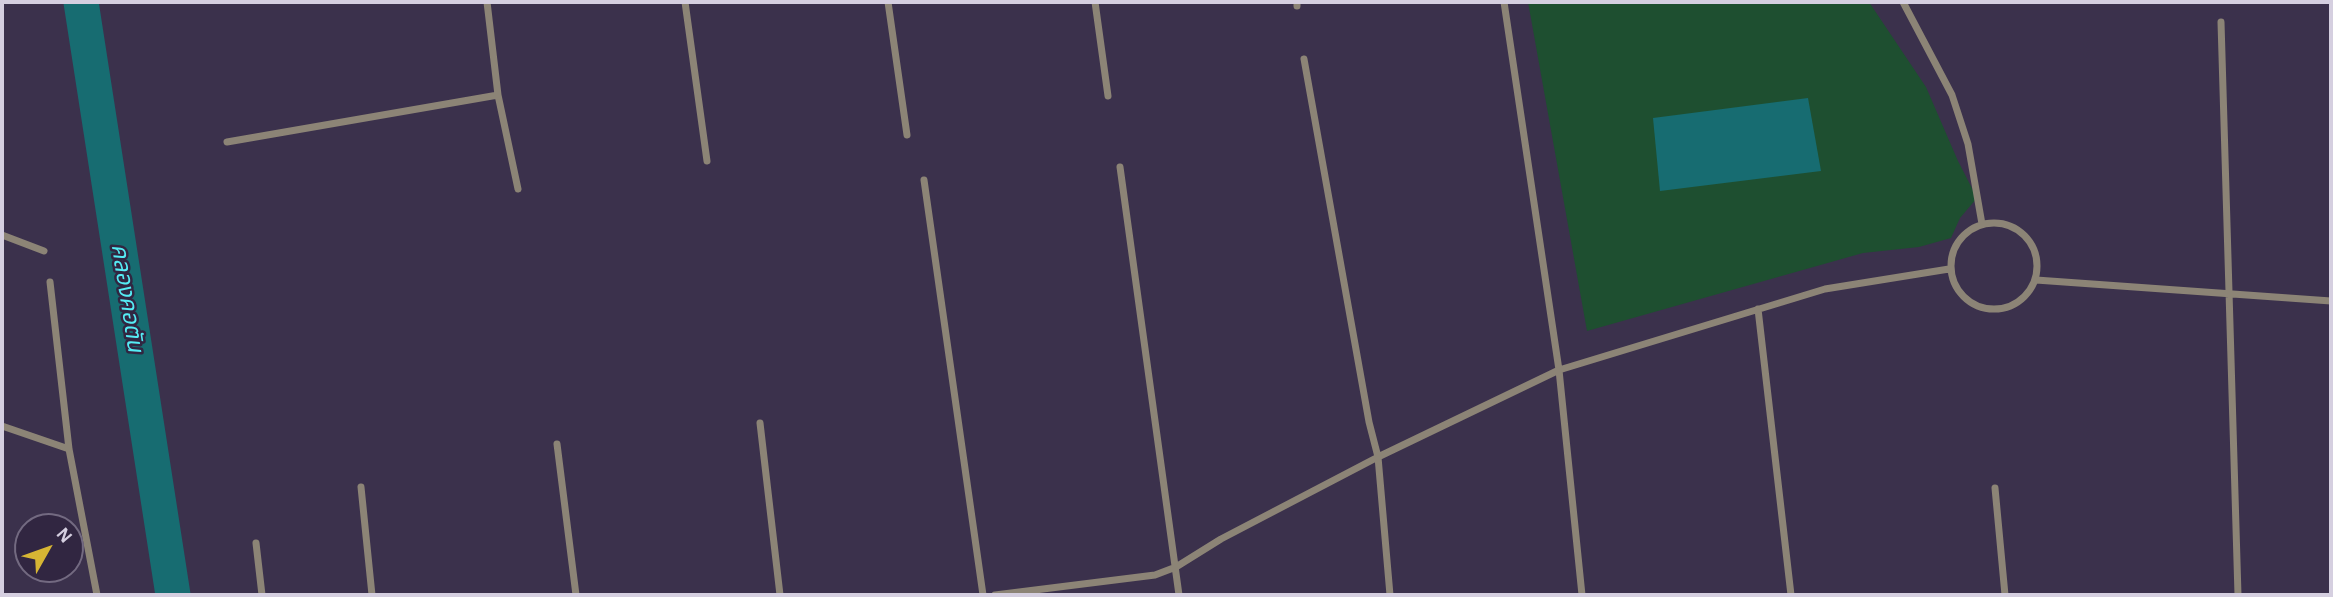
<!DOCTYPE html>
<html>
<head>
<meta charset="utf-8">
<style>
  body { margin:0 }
  #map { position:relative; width:2333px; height:597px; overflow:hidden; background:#3b314c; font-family:"Alegreya Sans",sans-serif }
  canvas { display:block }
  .frame { position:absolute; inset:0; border:4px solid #d5cfe0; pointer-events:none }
  .north { position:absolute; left:14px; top:513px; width:70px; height:70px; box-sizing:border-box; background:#312641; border:2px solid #736a81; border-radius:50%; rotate:50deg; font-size:19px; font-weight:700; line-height:28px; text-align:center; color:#d5cfe0 }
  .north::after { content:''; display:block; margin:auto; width:24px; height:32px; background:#d6b534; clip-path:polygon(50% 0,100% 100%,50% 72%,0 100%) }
</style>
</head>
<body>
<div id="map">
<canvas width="2333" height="597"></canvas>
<div class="frame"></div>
<div class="north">N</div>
</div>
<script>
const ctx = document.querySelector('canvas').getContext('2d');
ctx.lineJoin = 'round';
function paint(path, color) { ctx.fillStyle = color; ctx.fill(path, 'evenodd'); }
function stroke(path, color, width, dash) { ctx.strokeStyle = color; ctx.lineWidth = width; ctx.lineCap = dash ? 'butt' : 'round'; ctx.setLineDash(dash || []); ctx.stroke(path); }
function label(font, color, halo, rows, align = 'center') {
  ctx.font = font + ' "Alegreya Sans","Noto Sans Thai",sans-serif'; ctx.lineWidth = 5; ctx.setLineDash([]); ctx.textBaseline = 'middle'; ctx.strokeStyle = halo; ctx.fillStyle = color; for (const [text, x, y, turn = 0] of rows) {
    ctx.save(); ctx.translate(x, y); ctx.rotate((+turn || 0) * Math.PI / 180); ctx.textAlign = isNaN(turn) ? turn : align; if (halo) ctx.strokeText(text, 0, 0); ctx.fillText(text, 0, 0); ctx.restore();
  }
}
paint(new Path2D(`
  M 1528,2 L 1869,2 L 1926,87 L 1958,161 L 1977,198 L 1960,218 L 1951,238 L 1919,247 L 1863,253 L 1587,331 Z`), '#1e4f30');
paint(new Path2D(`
  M 1808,98 L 1821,171 L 1660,191 L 1653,118 Z`), '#176c71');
stroke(new Path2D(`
  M 81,2 L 173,595`), '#176c71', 35);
stroke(new Path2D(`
  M 487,2 L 498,95 L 518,189
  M 685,2 L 707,161
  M 888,2 L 907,135
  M 1095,2 L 1108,96
  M 1297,2 L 1297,6
  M 1504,2 L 1559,370 L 1582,595
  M 1903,2 L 1952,95 L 1968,144 L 1982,224
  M 2221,22 L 2238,595
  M 1304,59 L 1369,422 L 1378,457 L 1390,595
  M 227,142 L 498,95
  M 1120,167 L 1179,595
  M 924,180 L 983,595
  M1951 266a43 43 0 1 1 86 0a43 43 0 1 1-86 0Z
  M 2,235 L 44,251
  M 2036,280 L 2331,301
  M 50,282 L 69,449 L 97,595
  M 1758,309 L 1791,595
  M 760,423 L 780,595
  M 2,426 L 69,449
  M 557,444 L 576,595
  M 361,487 L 372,595
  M 1995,488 L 2005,595
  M 256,543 L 262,595
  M 995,595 L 1155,575 L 1176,567 L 1221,539 L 1378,457 L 1559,370 L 1825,289 L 1949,269`), '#8c8476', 7);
label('italic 23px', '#55ecf4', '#312641', [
  ["คลองคอตัน",127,298,81]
]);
</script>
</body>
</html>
